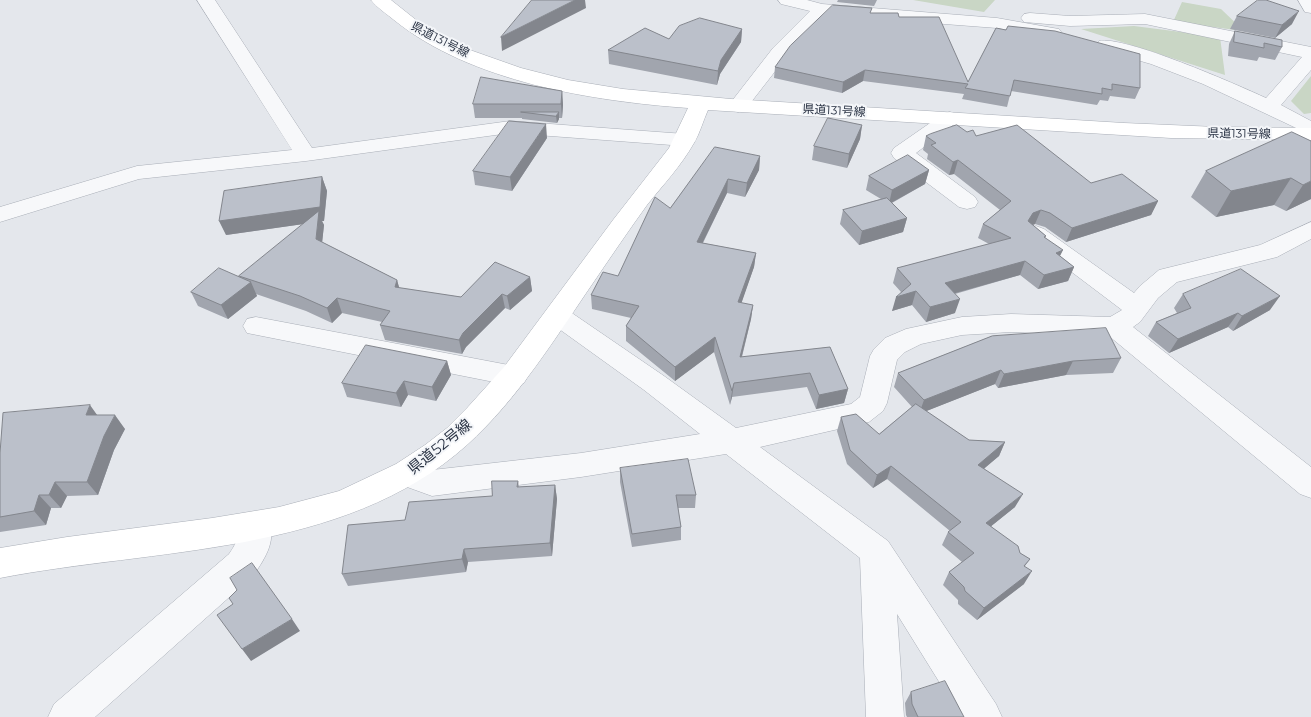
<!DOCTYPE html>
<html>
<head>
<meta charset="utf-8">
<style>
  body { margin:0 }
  canvas { display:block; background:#e4e7ec }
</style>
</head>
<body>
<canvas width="1311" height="717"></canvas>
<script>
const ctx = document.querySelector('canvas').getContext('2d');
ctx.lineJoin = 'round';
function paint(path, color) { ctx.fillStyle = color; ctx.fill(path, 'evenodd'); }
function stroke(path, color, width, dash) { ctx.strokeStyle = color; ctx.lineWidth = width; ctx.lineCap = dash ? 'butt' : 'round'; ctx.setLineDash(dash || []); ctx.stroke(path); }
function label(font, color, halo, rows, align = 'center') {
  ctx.font = font + ' Montserrat,"Noto Sans JP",sans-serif'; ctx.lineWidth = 4; ctx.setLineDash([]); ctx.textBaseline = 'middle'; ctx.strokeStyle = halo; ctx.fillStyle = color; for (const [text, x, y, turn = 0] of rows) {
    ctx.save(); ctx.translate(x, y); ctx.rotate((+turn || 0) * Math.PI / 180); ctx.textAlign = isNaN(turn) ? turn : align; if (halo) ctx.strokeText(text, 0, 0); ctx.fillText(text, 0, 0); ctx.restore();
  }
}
paint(new Path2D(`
  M 913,0 L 995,0 L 984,12 Z
  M 1182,2 L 1221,9 L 1244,31 L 1173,22 Z
  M 1134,26 L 1220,37 L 1225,75 L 1081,29 Z
  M 1311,76 L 1311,113 L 1304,114 L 1291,101 Z`), '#c9d6c5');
const minor = new Path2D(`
  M 197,0 L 215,0 L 312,148 L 510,121 L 685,134 L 692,136 L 696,140 L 692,144 L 685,146 L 510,133 L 306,161 L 139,179 L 0,222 L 0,207 L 137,166 L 292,150 Z
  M 778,0 L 807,0 L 822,4 L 997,18 L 1053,28 L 1059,29 L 1062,33 L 1059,37 L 1053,38 L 997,28 L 826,15 L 787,56 L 745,110 L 738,112 L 731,110 L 728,106 L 773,48 L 810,11 L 781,4 Z
  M 1298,0 L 1311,0 L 1311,13 L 1305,12 Z
  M 1030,13 L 1070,16 L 1145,14 L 1311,47 L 1311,70 L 1281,105 L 1311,121 L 1311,135 L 1203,84 L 1151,64 L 1099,49 L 1096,45 L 1099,41 C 1124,35 1238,85 1266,98 L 1302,57 L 1145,24 L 1070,26 L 1024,22 L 1021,18 L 1024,14 Z
  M 950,112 L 957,114 L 960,118 L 957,122 L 916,153 L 975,197 L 978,202 L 975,207 L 967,209 L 959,207 L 894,158 L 891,153 L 894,148 L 943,114 Z
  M 1311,222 L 1311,239 L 1277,257 L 1177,282 L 1158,298 L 1140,322 L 1133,327 L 1311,467 L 1311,498 L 1300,494 L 1109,336 L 1011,332 L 962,335 L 921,344 L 905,352 L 897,360 L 887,403 L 883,411 L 869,422 L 760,447 L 888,541 L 996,704 L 1002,717 L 961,717 L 897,614 L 904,717 L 866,717 L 860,558 L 726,454 L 581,477 L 432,496 L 396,483 L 392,474 L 396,465 L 407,461 L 432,470 L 581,453 L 700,434 L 644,390 L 548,321 L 544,315 L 548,309 L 557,306 L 566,309 L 664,376 L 736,428 L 851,404 L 860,397 L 870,356 L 874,349 L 885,338 L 906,329 L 962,317 L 1011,314 L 1110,317 L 1122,310 L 1028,239 L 1024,234 L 1028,229 L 1036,226 L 1044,229 L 1134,293 L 1140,286 L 1159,270 L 1260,245 Z
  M 256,317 L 514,366 L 524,369 L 528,376 L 524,383 L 514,386 L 247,333 L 243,326 L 247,319 Z
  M 256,513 L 267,517 C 278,539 266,557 253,576 L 95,717 L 48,717 L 54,704 L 229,554 C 240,539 237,533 245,517 Z`);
const secondary = new Path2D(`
  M 371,0 L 391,0 L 425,27 L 470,50 L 521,68 L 568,80 L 623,89 L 731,99 L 1124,123 L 1217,127 L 1311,128 L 1311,140 L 1171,138 L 708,110 C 703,121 700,133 694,143 C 681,166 663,185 647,205 C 629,230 612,255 595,280 C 556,337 518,399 467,445 C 343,556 154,548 0,578 L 0,548 L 67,537 L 212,518 L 279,507 L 339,491 L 396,464 L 425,445 L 447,428 L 467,408 L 504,367 L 613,220 L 669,148 L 688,108 C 592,101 471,82 394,20 C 387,14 377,8 371,0 Z`);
stroke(minor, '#a9aeb7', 1);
stroke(secondary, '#a9aeb7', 1);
paint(minor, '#f7f8fa');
paint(secondary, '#fff');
paint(new Path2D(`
  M 838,0 L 877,0 L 874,6 L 837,2 Z
  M 871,13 L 899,17 L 968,82 L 996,28 L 1140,88 L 1135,99 L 1110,96 L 1108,101 L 1100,100 L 1097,105 L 1011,91 L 1007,107 L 962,99 L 964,94 L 863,81 L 842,93 L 774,78 L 775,67 Z
  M 1237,16 L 1292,24 L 1275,38 L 1230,29 Z
  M 742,29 L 741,42 L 720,74 L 717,85 L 609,64 L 608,50 L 669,39 Z
  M 1235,31 L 1282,47 L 1275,60 L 1259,57 L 1257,61 L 1228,56 L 1229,44 Z
  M 562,91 L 563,105 L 562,118 L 559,118 L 559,119 L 557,123 L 522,119 L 522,118 L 475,118 L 473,104 Z
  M 862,125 L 860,139 L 847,168 L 812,160 L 814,146 Z
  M 967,132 L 1091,183 L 1158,201 L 1151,215 L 1066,242 L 1045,227 L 1035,224 L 1033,225 L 1046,236 L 1045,237 L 1060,256 L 1074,267 L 1068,281 L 1038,289 L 1020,275 L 955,294 L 955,313 L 926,322 L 912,305 L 892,311 L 901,292 L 893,283 L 897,268 L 989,244 L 978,238 L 983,224 L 1000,210 L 954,174 L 949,175 L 927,159 L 928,154 L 923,150 L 926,136 Z
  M 1292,132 L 1311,199 L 1286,211 L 1274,205 L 1216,217 L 1191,197 L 1206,171 Z
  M 547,138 L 512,191 L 475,185 L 473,171 Z
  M 760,156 L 759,170 L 745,197 L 727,193 L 703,243 L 756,253 L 754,267 L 741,303 L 753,305 L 751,319 L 742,357 L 830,347 L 848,389 L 844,403 L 816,409 L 807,387 L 732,397 L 730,405 L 714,352 L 675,381 L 626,341 L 626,326 L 631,318 L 592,309 L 591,295 L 618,276 L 670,208 Z
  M 929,170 L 925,184 L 892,203 L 907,218 L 903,232 L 859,245 L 840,224 L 843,210 L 881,199 L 866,190 L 869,176 Z
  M 322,177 L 327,191 L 324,221 L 322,221 L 324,225 L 322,242 L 397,280 L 399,288 L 461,297 L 530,277 L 532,291 L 510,310 L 505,308 L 466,347 L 462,354 L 385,340 L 380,325 L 382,322 L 342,313 L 332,323 L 306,311 L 256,294 L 257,296 L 228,319 L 198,306 L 191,292 L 240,277 L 239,276 L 303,224 L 226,235 Z
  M 1183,294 L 1270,310 L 1233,331 L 1228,327 L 1169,353 L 1148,336 L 1156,322 L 1177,313 L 1174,308 Z
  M 992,336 L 1121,358 L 1113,373 L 1066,375 L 998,388 L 995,384 L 926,411 L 969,440 L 1005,442 L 999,456 L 984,468 L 1015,507 L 991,526 L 1020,553 L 1030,559 L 1025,566 L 1024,584 L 977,620 L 958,604 L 958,600 L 943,585 L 949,572 L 962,562 L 942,545 L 948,532 L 950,531 L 887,479 L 873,488 L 847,464 L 837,431 L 841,417 L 879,434 L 912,407 L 894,387 L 898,373 Z
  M 447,361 L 451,375 L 436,401 L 408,395 L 401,407 L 347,397 L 342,383 Z
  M 97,415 L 125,429 L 114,450 L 98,495 L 67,496 L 61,508 L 51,508 L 46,525 L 0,532 L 0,453 Z
  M 620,468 L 696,495 L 695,508 L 678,508 L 681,527 L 681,540 L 632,547 L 620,482 Z
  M 518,481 L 519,487 L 555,485 L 557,499 L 552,556 L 468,562 L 466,572 L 348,586 L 342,574 L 405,520 L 492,496 Z
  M 911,692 L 964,717 L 907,717 L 906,715 L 905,703 Z`), '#a1a5ae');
paint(new Path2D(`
  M 575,0 L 585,0 L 586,8 L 502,51 L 501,37 Z
  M 1299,11 L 1292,24 L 1275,38 L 1282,25 Z
  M 742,29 L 741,42 L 720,74 L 717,85 L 718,71 L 721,60 Z
  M 865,70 L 863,81 L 842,93 L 843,82 Z
  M 562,91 L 563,105 L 562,118 L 561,104 Z
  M 559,112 L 559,119 L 557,123 L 556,116 Z
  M 546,124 L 547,138 L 512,191 L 510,177 Z
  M 862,125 L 860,139 L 847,168 L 849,154 Z
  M 760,156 L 759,170 L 745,197 L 747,183 Z
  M 958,160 L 954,174 L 949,175 L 953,162 Z
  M 929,170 L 925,184 L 889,204 L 892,190 Z
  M 322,177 L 327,191 L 324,221 L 322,221 L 324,225 L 321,253 L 316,239 L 318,222 L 226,235 L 219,221 Z
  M 1291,178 L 1274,205 L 1216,217 L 1231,191 Z
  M 728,179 L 727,193 L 696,256 L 697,242 Z
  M 1311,181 L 1311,199 L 1286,211 L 1303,185 Z
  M 1158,201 L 1151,215 L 1066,242 L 1072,228 Z
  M 1041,210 L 1035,224 L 1027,227 L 1028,221 L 1033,213 Z
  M 907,218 L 903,232 L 859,245 L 862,231 Z
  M 1063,250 L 1056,264 L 1056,253 Z
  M 756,253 L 754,267 L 737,316 L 738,302 Z
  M 1025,261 L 1020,275 L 941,297 L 945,283 Z
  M 1074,267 L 1068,281 L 1038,289 L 1044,275 Z
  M 530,277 L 532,291 L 510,310 L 507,296 Z
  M 397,280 L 401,294 L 395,287 Z
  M 251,282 L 257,296 L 228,319 L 221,305 Z
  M 916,291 L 912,305 L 892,311 L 896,297 Z
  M 502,294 L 505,308 L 466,347 L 462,354 L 459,340 L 463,333 Z
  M 1280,296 L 1270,310 L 1233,331 L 1242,316 Z
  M 337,298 L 342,313 L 332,323 L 327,308 Z
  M 960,299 L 955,313 L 926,322 L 930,307 Z
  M 753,305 L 751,319 L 738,371 L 740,357 Z
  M 1238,313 L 1228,327 L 1169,353 L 1178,339 Z
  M 715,337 L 714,352 L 675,381 L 675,367 Z
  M 447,361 L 451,375 L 436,401 L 432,387 Z
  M 1073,361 L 1066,375 L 998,388 L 1004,374 Z
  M 1001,370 L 995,384 L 919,414 L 924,400 Z
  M 404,381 L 408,395 L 401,407 L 396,393 Z
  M 734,383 L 732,397 L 730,405 L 732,391 Z
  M 848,389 L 844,403 L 816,409 L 819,395 Z
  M 90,405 L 100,419 L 86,415 Z
  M 115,415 L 125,429 L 114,450 L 98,495 L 87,482 L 104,436 Z
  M 1005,442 L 999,456 L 972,479 L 978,465 Z
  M 891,466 L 887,479 L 873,488 L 877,475 Z
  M 55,482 L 67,496 L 61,508 L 49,495 Z
  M 555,485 L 557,499 L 552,556 L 550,543 Z
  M 1023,494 L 1015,507 L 979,536 L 986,523 Z
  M 39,495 L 51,508 L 46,525 L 34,511 Z
  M 464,549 L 468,562 L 466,572 L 462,559 Z
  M 1032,571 L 1024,584 L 977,620 L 984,608 Z
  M 292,619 L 300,631 L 251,661 L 242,649 Z`), '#83868d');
const building = new Path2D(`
  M 532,0 L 575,0 L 501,37 Z
  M 1258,0 L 1266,0 L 1299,11 L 1282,25 L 1237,16 Z
  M 833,5 L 872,8 L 870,13 L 898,13 L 899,17 L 939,17 L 968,82 L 996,28 L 1006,30 L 1008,26 L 1055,31 L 1140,54 L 1140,88 L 1112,84 L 1112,90 L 1102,88 L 1102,94 L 1014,80 L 1010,96 L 965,88 L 968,84 L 865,70 L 843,82 L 775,67 L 790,46 Z
  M 700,18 L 742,29 L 721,60 L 718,71 L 608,50 L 645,28 L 669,39 L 679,26 Z
  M 1235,31 L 1282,40 L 1282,47 L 1264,43 L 1264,48 L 1234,42 Z
  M 481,77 L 562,91 L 561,104 L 473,104 Z
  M 521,112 L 559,112 L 556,116 Z
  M 828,118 L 862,125 L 849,154 L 814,146 Z
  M 509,121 L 546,124 L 510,177 L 473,171 Z
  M 957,125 L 967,132 L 973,130 L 976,136 L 1017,125 L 1091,183 L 1122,174 L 1158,201 L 1072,228 L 1050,213 L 1041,210 L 1033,213 L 1028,221 L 1046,236 L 1044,237 L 1063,250 L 1056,253 L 1074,267 L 1044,275 L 1025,261 L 945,283 L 960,299 L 930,307 L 916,291 L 896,297 L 911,284 L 897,268 L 1011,238 L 983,224 L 1011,201 L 958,160 L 953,162 L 931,145 L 936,143 L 926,136 L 930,134 Z
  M 1292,132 L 1311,141 L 1311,181 L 1303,185 L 1291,178 L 1231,191 L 1206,171 Z
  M 715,147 L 760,156 L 747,183 L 728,179 L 697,242 L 756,253 L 738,302 L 753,305 L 740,357 L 830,347 L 848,389 L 819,395 L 810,373 L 734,383 L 732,391 L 715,337 L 675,367 L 626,326 L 639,306 L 591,295 L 603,272 L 618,276 L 655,197 L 670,208 Z
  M 908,155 L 929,170 L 892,190 L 869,176 Z
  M 322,177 L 320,207 L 219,221 L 224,191 Z
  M 887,198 L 907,218 L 862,231 L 843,210 Z
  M 319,211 L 316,239 L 397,280 L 395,287 L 461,297 L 495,262 L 530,277 L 507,296 L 502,294 L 463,333 L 459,340 L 380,325 L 390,311 L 337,298 L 327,308 L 300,296 L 239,276 Z
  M 219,268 L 251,282 L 221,305 L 191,292 Z
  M 1241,269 L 1280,296 L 1242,316 L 1238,313 L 1178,339 L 1156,322 L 1191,308 L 1183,294 Z
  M 1106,328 L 1121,358 L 1073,361 L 1004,374 L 1001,370 L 924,400 L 898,373 L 992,336 Z
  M 366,345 L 447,361 L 432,387 L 404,381 L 396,393 L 342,383 Z
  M 916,404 L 969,440 L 1005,442 L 978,465 L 1023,494 L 986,523 L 1018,546 L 1020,553 L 1030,559 L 1024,566 L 1032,571 L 984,608 L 965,591 L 964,587 L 949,572 L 974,553 L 948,532 L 961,522 L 891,466 L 877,475 L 850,450 L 841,417 L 856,414 L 879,434 Z
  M 90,405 L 86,415 L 115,415 L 104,436 L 87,482 L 55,482 L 49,495 L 39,495 L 34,511 L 0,517 L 0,453 L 3,413 Z
  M 688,459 L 696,495 L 676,495 L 681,527 L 632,534 L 620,468 Z
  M 492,481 L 518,481 L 517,487 L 555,485 L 550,543 L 464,549 L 462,559 L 342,574 L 348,525 L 405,520 L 409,502 L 492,496 Z
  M 252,563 L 292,619 L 242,649 L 217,615 L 233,604 L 229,598 L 237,590 L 230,578 Z
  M 945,681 L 964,717 L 918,717 L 912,704 L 911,692 Z`);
paint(building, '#bbc0ca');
stroke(building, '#83868d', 1);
label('12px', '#2b3445', '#f4f6f9', [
  ["県道131号線",440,40,27],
  ["県道131号線",834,111,3],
  ["県道131号線",1239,134,1]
]);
label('15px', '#2b3445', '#f4f6f9', [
  ["県道52号線",440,447,-39]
]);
</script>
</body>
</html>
